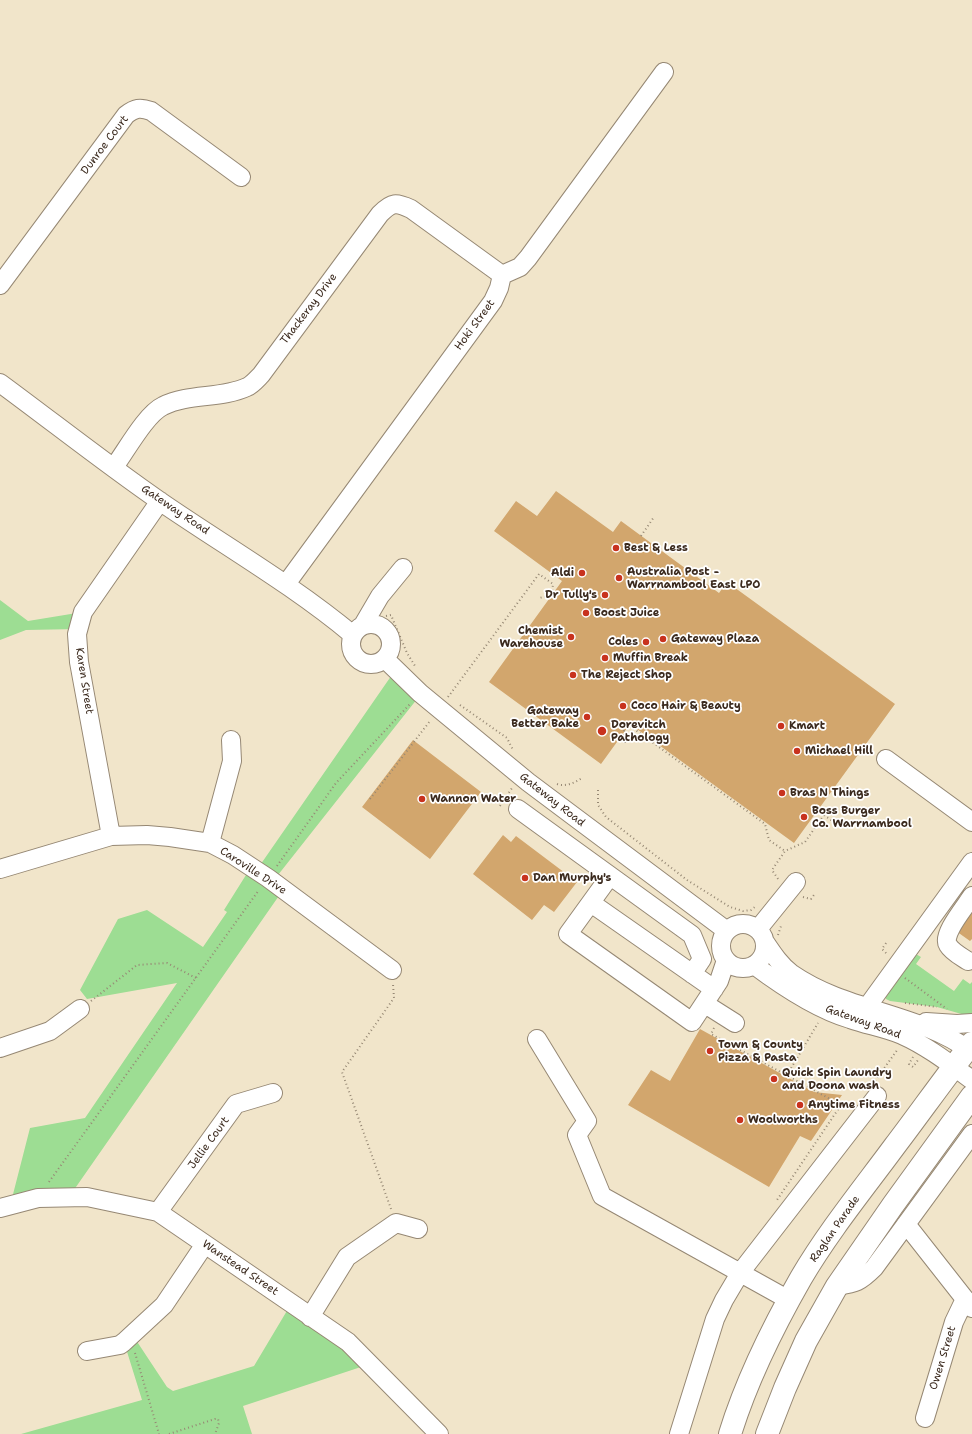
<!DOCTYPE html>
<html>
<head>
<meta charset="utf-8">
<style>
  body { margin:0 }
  canvas { display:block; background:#f1e5ca }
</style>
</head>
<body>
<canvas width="972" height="1434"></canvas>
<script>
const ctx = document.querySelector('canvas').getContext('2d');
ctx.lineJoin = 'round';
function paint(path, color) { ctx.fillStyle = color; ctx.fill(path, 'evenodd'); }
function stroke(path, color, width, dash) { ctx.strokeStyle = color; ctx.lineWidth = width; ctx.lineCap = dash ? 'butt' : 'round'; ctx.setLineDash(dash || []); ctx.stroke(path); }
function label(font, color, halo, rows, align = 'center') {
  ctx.font = font + ' "Shantell Sans",sans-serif'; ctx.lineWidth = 3.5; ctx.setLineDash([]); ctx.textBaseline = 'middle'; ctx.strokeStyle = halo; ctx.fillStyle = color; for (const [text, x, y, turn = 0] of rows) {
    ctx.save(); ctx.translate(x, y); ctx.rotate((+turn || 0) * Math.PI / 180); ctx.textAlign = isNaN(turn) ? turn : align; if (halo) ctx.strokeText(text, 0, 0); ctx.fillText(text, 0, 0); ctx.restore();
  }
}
paint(new Path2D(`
  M 0,600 L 28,621 L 83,612 L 79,629 L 26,630 L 0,640 Z
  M 396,669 L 421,694 L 278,875 L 283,890 L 69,1197 L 10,1206 L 30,1128 L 85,1118 L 177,983 L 87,999 L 80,990 L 118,919 L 147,910 L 203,947 L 227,912 L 224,910 L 251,867 L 256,871 Z
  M 914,953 L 921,957 L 916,964 L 954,991 L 963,979 L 970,984 L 972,982 L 972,1017 L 937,1007 L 890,1001 L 886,999 L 884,995 Z
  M 291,1304 L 370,1364 L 243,1406 L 252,1434 L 21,1434 L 142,1400 L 124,1342 L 132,1334 L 167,1387 L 173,1391 L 254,1366 Z`), '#9ddd93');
paint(new Path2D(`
  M 556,491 L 613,532 L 621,521 L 719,593 L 727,582 L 895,704 L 794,843 L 630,724 L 601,764 L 489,682 L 562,581 L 494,531 L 516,501 L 537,516 Z
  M 413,740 L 481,792 L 430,859 L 362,807 Z
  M 503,835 L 511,842 L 516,836 L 577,882 L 554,912 L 544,905 L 532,920 L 473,874 Z
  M 972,891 L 972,939 L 970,941 L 956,931 Z
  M 700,1029 L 814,1092 L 842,1095 L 811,1141 L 800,1136 L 769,1187 L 628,1105 L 651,1070 L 670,1081 Z`), '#d2a66d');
const minor = new Path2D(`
  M 0,285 L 126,115 C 135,108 140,107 151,111 L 241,177
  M 0,383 C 53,422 106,464 161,502 C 225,546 293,585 353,635
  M 114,467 C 126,451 146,414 163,406 C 189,393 221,399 247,387 C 252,385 257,379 261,375 L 380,214 C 392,202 396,202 411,209 L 502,275
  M 286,584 L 493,301 L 499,288 L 502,275 L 520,267 L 528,258 L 664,72
  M351 644a20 20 0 1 1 40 0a20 20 0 1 1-40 0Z
  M 363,625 L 380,596 L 403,568
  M 385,659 L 420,693 L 528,782 L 572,815 L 727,931
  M 886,759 L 972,822
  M 518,809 L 692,935 L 702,959 L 692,974
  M 111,836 L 79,662 L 77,634 L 83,612 L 160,501
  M 210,843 L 232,761 L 231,740
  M 0,869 L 111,836 L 147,835 L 170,837 L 210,843 L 233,855 L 268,878 L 392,970
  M 610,876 L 568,934 L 692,1022 L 719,981 L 726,960
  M 591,903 L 714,989
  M721 946a22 22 0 1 1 44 0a22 22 0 1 1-44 0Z
  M 758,929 L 796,882
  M 765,942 C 773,954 781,966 792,974 C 847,1012 918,1012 972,1052
  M 968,961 C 962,957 952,952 948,945 C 941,935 966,906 972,896
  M 754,965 C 782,986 816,1009 850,1019 C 867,1025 885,1028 902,1035 C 927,1046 950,1064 972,1080
  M 705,1004 L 735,1023
  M 867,1007 L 972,862
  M 926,1022 L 957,1024 L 972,1023
  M 537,1039 L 587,1121 L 577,1135 L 602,1196 L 789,1300
  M 0,1048 L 50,1031 L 80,1009
  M 0,1208 L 38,1198 L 87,1197 L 158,1212 L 348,1342 L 439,1434
  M 158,1212 L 236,1104 L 273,1093
  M 906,1224 L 972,1308
  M 837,1286 C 856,1283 860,1282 874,1268 L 972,1134
  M 310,1317 L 347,1257 L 396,1223 L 418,1229
  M 87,1351 L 120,1345 L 124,1342 L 164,1305 L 205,1244
  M 925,1418 L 954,1322 L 965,1299
  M 679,1434 L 715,1319 L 724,1300 L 740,1273 L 877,1096`);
const highway = new Path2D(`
  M 730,1434 C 747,1379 773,1327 801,1278 C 828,1232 863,1189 894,1147 C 920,1113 945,1077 972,1043
  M 767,1434 L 785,1388 L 806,1341 L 837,1286 L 893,1205 L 972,1096`);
stroke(minor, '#968874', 20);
stroke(highway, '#968874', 24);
stroke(new Path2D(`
  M 641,536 L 654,517
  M 386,616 L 391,615 L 407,653 L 415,666
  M 448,697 L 539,574 L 553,584 L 552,595 L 539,598
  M 460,705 L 507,738 L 513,750
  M 625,743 L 624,731 L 630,726 L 765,824 L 769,840 L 785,851
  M 557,784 C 566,787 574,783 582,778
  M 598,790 L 598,805 L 606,817 L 687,880 L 730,907 L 743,911 L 751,910 L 756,906
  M 370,799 L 430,721
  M 500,806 L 512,788
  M 824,815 L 838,825
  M 277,866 L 336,783 L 410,704
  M 778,879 L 772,870 L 785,851 L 805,842 L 824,815 L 817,811
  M 803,897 L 811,899 L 814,895
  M 778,935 L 781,926
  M 886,943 L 882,949 L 887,954
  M 905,978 L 947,1009
  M 91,1001 L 137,965 L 167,963 L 196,978
  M 905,1003 L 937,1007
  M 714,1028 L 711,1034 L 841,1105 L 777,1200
  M 913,1057 L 909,1064 L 913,1067 L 918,1060
  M 787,1075 L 818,1023
  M 875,1081 L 898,1049
  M 841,1105 L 850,1106
  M 49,1182 L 259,890
  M 391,1209 L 342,1072 L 394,998 L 393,984
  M 135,1353 L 159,1434
  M 169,1434 L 215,1419 L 218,1419 L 219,1423 L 215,1434`), '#968874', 2, [1, 3]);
stroke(minor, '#fff', 18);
stroke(highway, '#fff', 22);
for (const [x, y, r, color] of [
  [616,548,4,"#c8321e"],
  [582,573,4,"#c8321e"],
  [619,578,4,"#c8321e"],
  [605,595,4,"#c8321e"],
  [586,613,4,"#c8321e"],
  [571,637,4,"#c8321e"],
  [663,639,4,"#c8321e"],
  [646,642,4,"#c8321e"],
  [605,658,4,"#c8321e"],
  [573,675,4,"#c8321e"],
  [623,706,4,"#c8321e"],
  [587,717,4,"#c8321e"],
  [781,726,4,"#c8321e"],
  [602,731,5,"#c8321e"],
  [797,751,4,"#c8321e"],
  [782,793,4,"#c8321e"],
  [422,799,4,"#c8321e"],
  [804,817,4,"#c8321e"],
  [525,878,4,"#c8321e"],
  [710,1051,4,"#c8321e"],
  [774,1079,4,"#c8321e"],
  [800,1105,4,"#c8321e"],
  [740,1120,4,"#c8321e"]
]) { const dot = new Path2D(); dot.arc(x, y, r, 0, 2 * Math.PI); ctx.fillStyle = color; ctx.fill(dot); stroke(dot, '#fff', 1.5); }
label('11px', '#3b2a1e', '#fff', [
  ["Dunroe Court",105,145,-53],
  ["Thackeray Drive",309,309,-53],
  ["Hoki Street",475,325,-54],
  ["Gateway Road",175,510,34],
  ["Karen Street",84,681,81],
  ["Gateway Road",552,800,38],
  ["Caroville Drive",253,871,33],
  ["Gateway Road",863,1022,20],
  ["Jellie Court",209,1143,-54],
  ["Raglan Parade",835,1229,-55],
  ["Wanstead Street",240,1268,34],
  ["Owen Street",943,1358,-73]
]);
label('bold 11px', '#3b2a1e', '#fff', [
  ["Best & Less",624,548],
  ["Australia Post -",627,572],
  ["Warrnambool East LPO",627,585],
  ["Aldi",574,573,"right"],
  ["Dr Tully's",597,595,"right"],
  ["Boost Juice",594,613],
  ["Chemist",563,631,"right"],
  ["Warehouse",563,644,"right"],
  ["Gateway Plaza",671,639],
  ["Coles",638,642,"right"],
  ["Muffin Break",613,658],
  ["The Reject Shop",581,675],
  ["Coco Hair & Beauty",631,706],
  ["Gateway",579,711,"right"],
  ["Better Bake",579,724,"right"],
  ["Dorevitch",611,725],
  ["Pathology",611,738],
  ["Kmart",789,726],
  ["Michael Hill",805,751],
  ["Bras N Things",790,793],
  ["Wannon Water",430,799],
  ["Boss Burger",812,811],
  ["Co. Warrnambool",812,824],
  ["Dan Murphy's",533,878],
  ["Town & County",718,1045],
  ["Pizza & Pasta",718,1058],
  ["Quick Spin Laundry",782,1073],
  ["and Doona wash",782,1086],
  ["Anytime Fitness",808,1105],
  ["Woolworths",748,1120]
], 'left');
</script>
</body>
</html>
